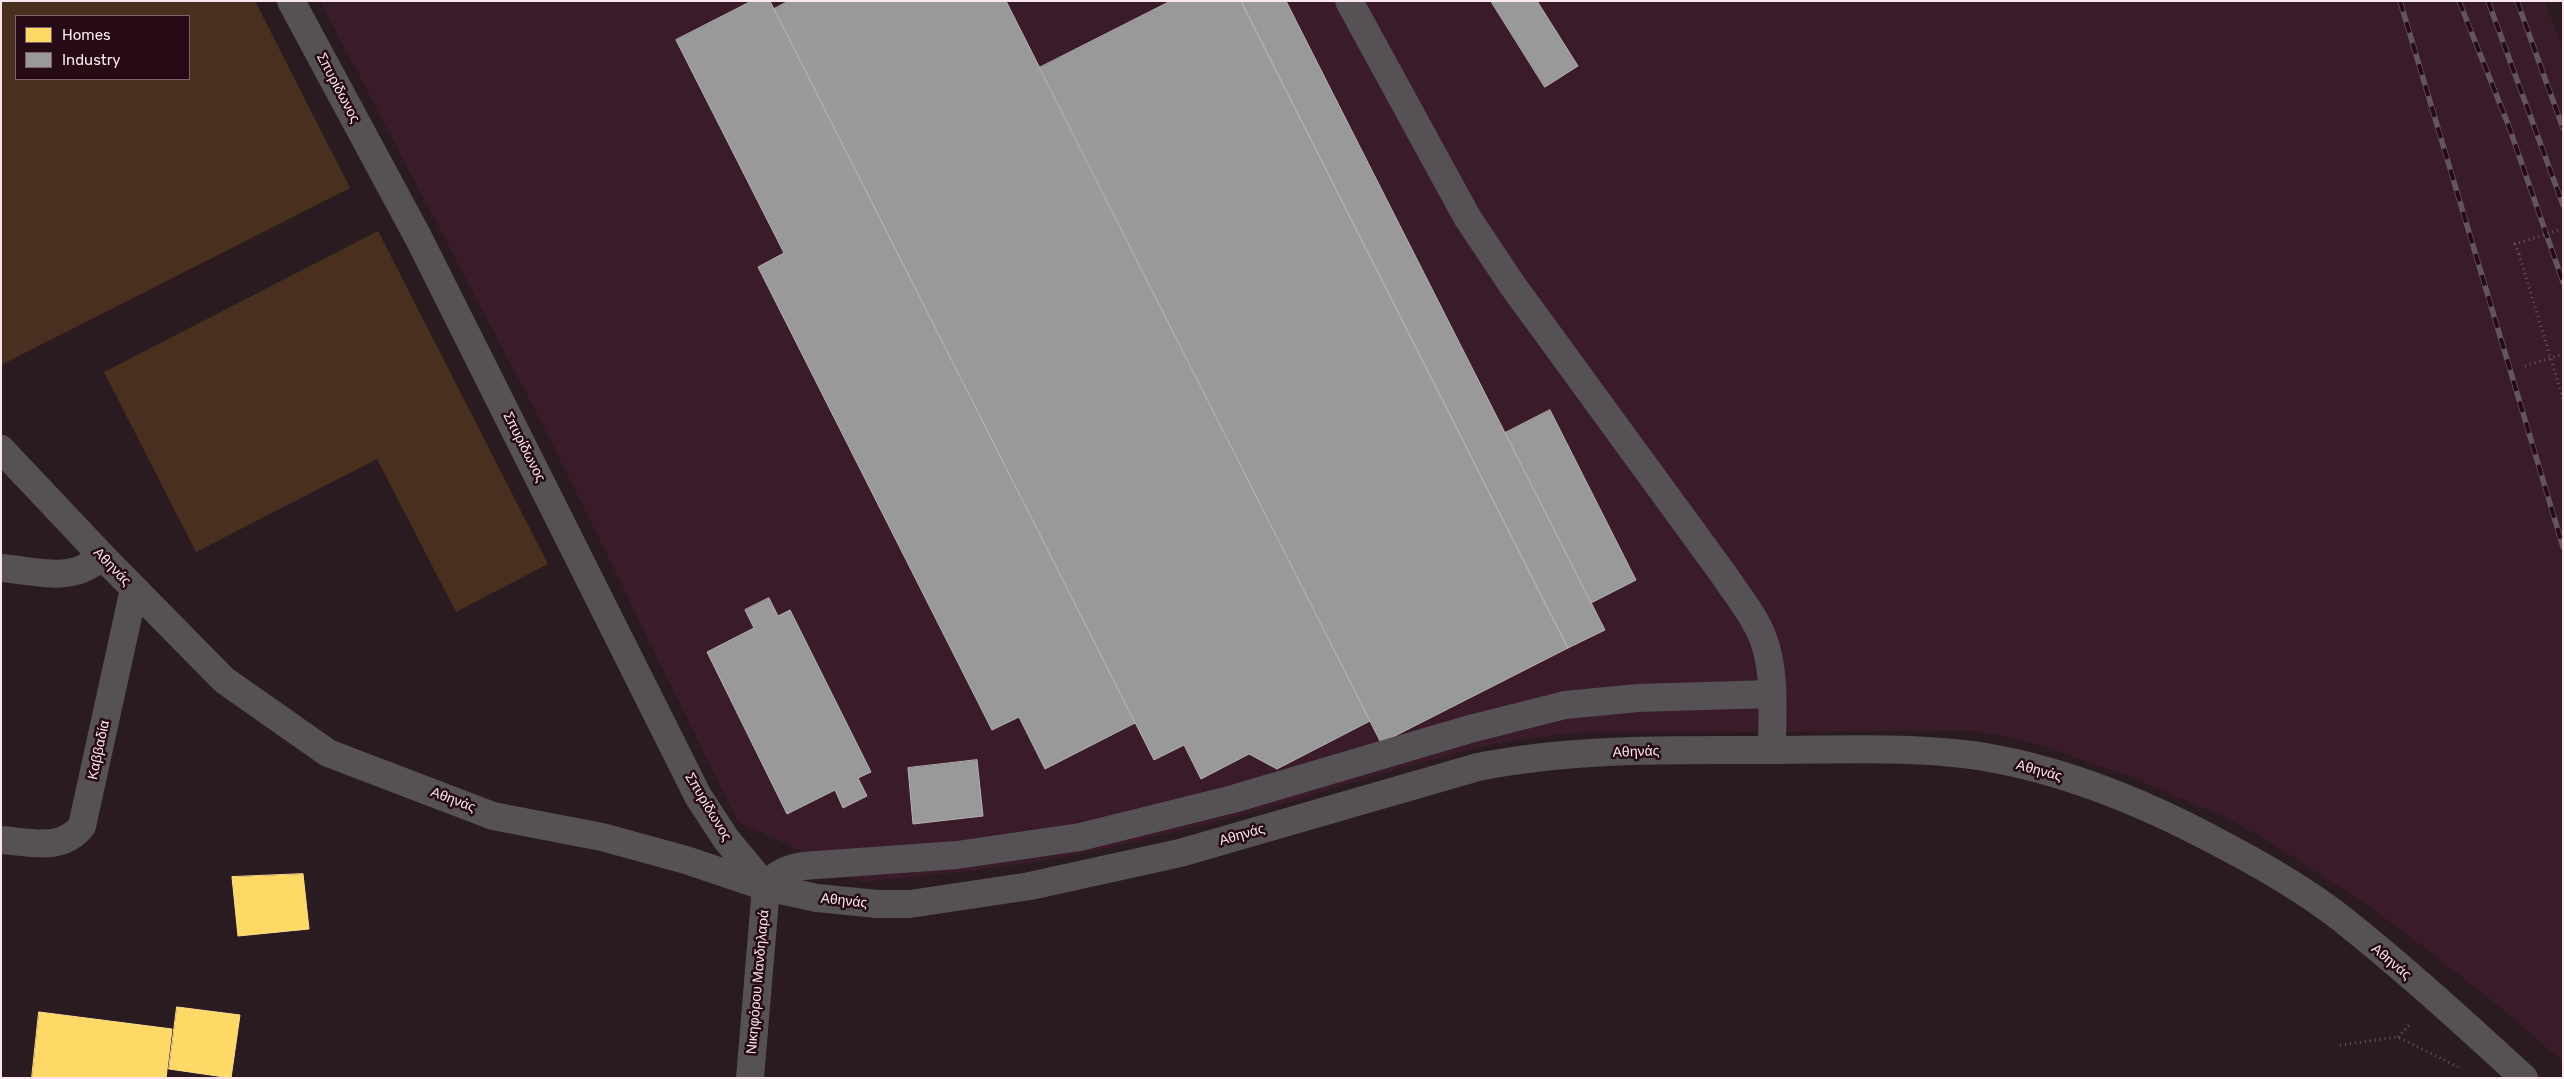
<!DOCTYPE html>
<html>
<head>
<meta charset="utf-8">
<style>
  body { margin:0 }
  #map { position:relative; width:2564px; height:1079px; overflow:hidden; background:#2a1b21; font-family:Rubik,sans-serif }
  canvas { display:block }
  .frame { position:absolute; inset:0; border:2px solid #fae6ed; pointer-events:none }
  .legend { position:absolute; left:15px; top:15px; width:175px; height:65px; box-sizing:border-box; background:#260b17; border:1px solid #7b636d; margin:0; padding:6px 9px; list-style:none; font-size:15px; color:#fae6ed }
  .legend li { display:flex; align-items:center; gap:10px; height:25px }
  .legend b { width:25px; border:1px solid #7b636d }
</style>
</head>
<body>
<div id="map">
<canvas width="2564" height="1079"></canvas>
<div class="frame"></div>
<ul class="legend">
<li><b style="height:14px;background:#ffd966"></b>Homes</li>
<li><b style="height:14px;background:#999"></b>Industry</li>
</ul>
</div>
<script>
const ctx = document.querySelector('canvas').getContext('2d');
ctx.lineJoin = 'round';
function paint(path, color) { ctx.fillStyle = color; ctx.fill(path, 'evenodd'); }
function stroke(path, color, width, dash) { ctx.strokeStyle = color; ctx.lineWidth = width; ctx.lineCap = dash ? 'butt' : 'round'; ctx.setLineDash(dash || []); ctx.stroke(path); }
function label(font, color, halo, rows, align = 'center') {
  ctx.font = font + ' Rubik,sans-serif'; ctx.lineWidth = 5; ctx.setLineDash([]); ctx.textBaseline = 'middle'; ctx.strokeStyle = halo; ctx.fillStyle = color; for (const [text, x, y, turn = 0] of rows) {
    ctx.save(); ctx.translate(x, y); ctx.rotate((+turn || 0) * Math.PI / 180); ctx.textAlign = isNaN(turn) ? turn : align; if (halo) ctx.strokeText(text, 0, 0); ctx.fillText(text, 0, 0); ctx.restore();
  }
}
paint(new Path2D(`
  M 320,1 L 2545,1 L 2563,49 L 2563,1062 L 2507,1013 L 2421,945 L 2370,907 L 2270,842 L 2228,819 L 2131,777 L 2046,747 L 2000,735 L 1972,731 L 1572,733 L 1519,740 L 1489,745 L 1401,768 L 1270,808 L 1109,848 L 1041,861 L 969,871 L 862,882 L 791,846 L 738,822 L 548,435 Z`), '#3a1b29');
paint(new Path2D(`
  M 1,1 L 255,1 L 350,188 L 1,365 ZM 16,16 L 189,16 L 189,79 L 16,79 Z
  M 378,231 L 548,564 L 456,612 L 377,459 L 196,552 L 104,372 Z`), '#492f1e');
const homes = new Path2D(`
  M 303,874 L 309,929 L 238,936 L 232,877 Z
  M 177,1007 L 240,1015 L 231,1078 L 169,1069 Z
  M 39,1012 L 172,1029 L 166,1078 L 32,1078 Z`);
paint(homes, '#ffd966');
stroke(homes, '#fedd8e', 1);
const industry = new Path2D(`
  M 752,1 L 770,1 L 1135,723 L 1045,769 L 1019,717 L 992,730 L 758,267 L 784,253 L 676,40 Z
  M 789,1 L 1006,1 L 1370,721 L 1277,769 L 1249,754 L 1201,779 L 1184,745 L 1154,760 L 774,9 Z
  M 1171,1 L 1241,1 L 1568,648 L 1381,743 L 1039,68 Z
  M 1241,1 L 1286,1 L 1605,630 L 1568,648 Z
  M 1491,1 L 1537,1 L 1578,66 L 1545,87 Z
  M 1550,410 L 1636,580 L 1591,603 L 1505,433 Z
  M 769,598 L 778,616 L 790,610 L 871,772 L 858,778 L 867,796 L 843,808 L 835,790 L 787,814 L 707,652 L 754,628 L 745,610 Z
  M 977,760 L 983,816 L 913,824 L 908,768 Z`);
paint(industry, '#999');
stroke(industry, '#b6b0b2', 1);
stroke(new Path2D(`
  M 2519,254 L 2563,399
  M 2525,366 L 2563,354
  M 2398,1037 L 2411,1023
  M 2340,1045 L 2398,1037 L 2458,1067`), '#615a5e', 3, [1, 4]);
stroke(new Path2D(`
  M 291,1 L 418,237 L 698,796 L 726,839 L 766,887
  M 1349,1 L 1467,217 L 1513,286 L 1724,575 C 1737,595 1755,616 1763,638 C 1776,672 1772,714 1772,750
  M 1,449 L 103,557 L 224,680 L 328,753 L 493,816 L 602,837 L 686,860 L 766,887 L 817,898 L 877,904 L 910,904 L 1030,886 L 1180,853 L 1478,767 C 1572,748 1669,750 1765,750 C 1834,750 1903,746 1972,755 C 2062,768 2146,803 2225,846 C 2265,867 2306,891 2342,919 C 2405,969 2465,1024 2524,1078
  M 1,568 C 26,570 59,579 82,569 C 89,566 96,561 103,557
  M 1,840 C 30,842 62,852 82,826 L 134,589
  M 766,887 C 776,873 787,869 803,866 L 957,855 L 1080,837 L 1233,799 L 1470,729 L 1565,705 L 1638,698 L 1771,694
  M 750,1078 L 766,887`), '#555154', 28);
const rail = new Path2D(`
  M 2400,1 L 2563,547
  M 2459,1 L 2508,124 L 2563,282
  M 2488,1 L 2563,205
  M 2517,1 L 2563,128`);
stroke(rail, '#60565b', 5.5);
stroke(rail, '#260b17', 4, [11]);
stroke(new Path2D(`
  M 2519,254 L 2515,244 L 2563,229`), '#615a5e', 3, [1, 4]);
label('14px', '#fae6ed', '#260b17', [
  ["Σπυρίδωνος",338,88,62],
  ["Σπυρίδωνος",524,447,63],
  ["Αθηνάς",112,567,46],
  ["Καββαδία",99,750,-78],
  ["Αθηνάς",1636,752,-2],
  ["Αθηνάς",2039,771,15],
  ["Αθηνάς",453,800,21],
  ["Σπυρίδωνος",708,807,59],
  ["Αθηνάς",1242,835,-16],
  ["Αθηνάς",844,901,6],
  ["Αθηνάς",2391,962,40],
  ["Νικηφόρου Μανδηλαρά",758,982,-85]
]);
</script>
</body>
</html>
